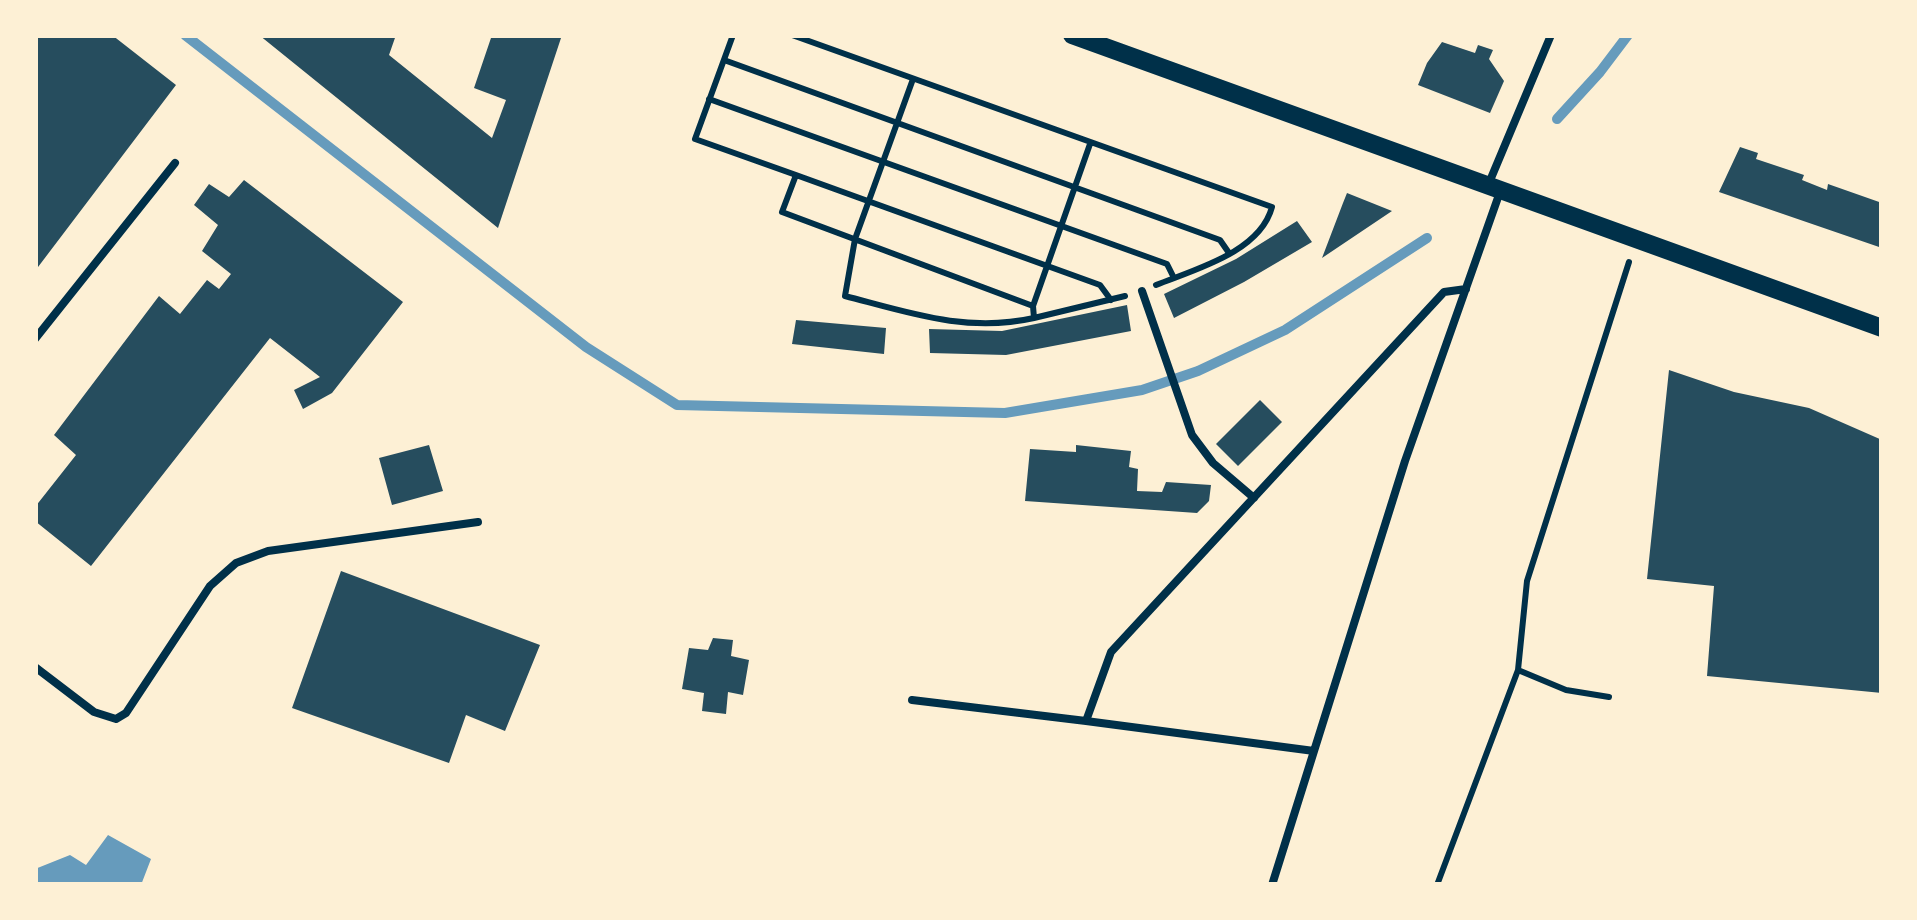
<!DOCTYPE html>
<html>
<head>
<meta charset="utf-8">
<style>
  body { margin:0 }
  #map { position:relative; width:1917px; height:920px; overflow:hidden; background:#fdf0d5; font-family:"Public Sans",sans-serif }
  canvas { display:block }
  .frame { position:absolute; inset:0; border:38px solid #fdf0d5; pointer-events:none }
</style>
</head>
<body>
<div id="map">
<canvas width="1917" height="920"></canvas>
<div class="frame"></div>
</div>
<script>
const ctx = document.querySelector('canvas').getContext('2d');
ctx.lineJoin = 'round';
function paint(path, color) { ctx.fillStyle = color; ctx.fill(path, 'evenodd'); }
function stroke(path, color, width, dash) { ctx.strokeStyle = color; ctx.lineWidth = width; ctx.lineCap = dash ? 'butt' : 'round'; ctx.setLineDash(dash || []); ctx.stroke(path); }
paint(new Path2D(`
  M 108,835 L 151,859 L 141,885 L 35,885 L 35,869 L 70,855 L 86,865 Z`), '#669bbc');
stroke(new Path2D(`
  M 185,35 L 586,347 L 677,405 L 1005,413 L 1142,390 L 1198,371 L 1285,330 L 1427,238
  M 1557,119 L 1600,72 L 1628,35`), '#669bbc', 10);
paint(new Path2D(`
  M 35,35 L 112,35 L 176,85 L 35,271 Z
  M 259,35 L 396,35 L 389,55 L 492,138 L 506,100 L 474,88 L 492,35 L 562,35 L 498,228 Z
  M 1442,42 L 1475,53 L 1478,45 L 1493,50 L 1489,59 L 1504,81 L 1490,113 L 1418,85 L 1427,63 Z
  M 1740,147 L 1758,153 L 1756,159 L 1804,175 L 1802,180 L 1827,190 L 1828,184 L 1882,203 L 1882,248 L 1719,192 Z
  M 244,180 L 403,302 L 332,393 L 303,409 L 294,390 L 320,377 L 270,338 L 91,566 L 35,521 L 35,507 L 76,455 L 54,435 L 159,296 L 180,314 L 207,280 L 219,289 L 231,274 L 202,251 L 218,225 L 194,205 L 209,184 L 229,197 Z
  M 1347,193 L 1392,211 L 1322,258 L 1343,203 Z
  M 1297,221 L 1312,242 L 1244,282 L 1174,318 L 1164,294 L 1236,259 Z
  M 1127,305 L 1131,331 L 1006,355 L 930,353 L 929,329 L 1002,331 Z
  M 796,320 L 886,328 L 884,354 L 792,344 Z
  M 1669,370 L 1734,392 L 1809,408 L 1882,440 L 1882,693 L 1707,676 L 1714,586 L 1647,579 Z
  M 1260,400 L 1282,422 L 1238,466 L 1216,444 Z
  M 429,445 L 443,491 L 392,505 L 379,458 Z
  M 1076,445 L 1131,451 L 1129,467 L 1138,469 L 1137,491 L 1162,492 L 1166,482 L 1211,485 L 1209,501 L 1197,513 L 1025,501 L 1030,449 L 1076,452 Z
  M 341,571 L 540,645 L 505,731 L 466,715 L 449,763 L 292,708 Z
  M 713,638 L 733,640 L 731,656 L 749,660 L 743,695 L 728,692 L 726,714 L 702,711 L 704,693 L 682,689 L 689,648 L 708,650 Z`), '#264d5e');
stroke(new Path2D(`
  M 733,35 L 695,139 L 796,175 L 782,212 L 1033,306
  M 792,35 L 1272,207 C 1260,252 1196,269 1156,285
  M 724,60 L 1220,240 L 1229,253
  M 913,79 L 855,239 L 845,296 C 910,313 967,333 1034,318 L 1033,306 L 1090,144
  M 709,99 L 1167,264 L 1174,278
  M 796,175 L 1100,285 L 1111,300
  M 1034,318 L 1125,296
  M 1518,670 L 1566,690 L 1609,697
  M 1437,885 L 1518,670 L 1527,581 L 1629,262`), '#003049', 6);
stroke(new Path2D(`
  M 1489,183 L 1551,35
  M 1142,291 L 1192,435 L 1213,463 L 1254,498
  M 35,339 L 175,163
  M 35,667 L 94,712 L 116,719 L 126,713 L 210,586 L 236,563 L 268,551 L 478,522
  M 912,700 L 1086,721
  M 1314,751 L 1086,721 L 1111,652 L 1444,292 L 1466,289
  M 1272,885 L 1405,461 L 1501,189`), '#003049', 8);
stroke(new Path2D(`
  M 1072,35 L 1882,328`), '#003049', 18);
</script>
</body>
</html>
